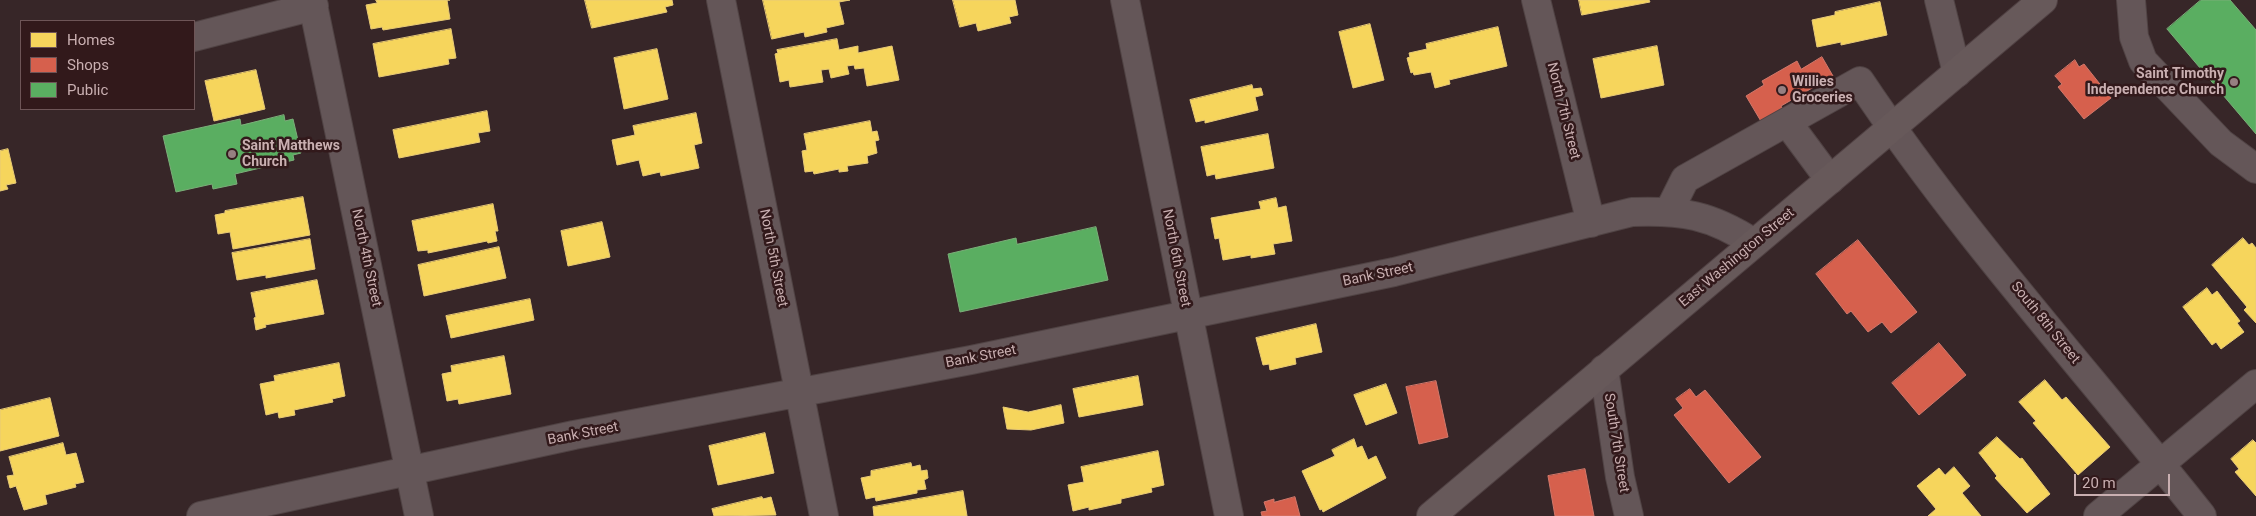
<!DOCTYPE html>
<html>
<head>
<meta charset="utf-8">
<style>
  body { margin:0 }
  #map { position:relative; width:2256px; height:516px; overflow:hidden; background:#372628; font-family:Roboto,sans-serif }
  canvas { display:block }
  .legend { position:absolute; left:20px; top:20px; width:175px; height:90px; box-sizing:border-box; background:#32191b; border:1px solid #6e5557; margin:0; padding:6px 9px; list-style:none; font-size:15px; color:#c9afb1 }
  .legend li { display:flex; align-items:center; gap:10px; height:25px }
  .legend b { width:25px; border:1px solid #6e5557 }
  .scale { position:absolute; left:2074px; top:474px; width:96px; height:22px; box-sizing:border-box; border:2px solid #c9afb1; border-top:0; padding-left:6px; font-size:15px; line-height:18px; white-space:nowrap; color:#c9afb1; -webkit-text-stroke:4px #32191b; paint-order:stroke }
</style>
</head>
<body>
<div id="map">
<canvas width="2256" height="516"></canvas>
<ul class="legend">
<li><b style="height:14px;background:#f6d55c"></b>Homes</li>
<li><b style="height:14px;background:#d6604d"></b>Shops</li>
<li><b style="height:14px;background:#5aae61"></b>Public</li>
</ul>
<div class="scale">20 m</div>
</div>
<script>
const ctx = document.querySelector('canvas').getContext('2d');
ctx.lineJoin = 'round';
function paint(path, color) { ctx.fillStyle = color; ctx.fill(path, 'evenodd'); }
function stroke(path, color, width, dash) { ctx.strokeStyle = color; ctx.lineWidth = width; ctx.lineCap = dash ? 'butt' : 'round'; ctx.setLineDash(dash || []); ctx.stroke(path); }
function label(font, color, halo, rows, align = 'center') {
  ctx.font = font + ' Roboto,sans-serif'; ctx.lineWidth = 5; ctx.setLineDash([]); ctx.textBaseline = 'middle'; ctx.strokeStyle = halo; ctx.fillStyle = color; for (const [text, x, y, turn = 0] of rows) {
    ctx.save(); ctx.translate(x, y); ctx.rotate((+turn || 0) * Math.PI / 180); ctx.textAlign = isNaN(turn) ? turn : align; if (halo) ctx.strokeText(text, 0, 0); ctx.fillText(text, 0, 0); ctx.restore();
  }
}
const homes = new Path2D(`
  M 376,0 L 450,0 L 447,0 L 450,19 L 383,30 L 382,27 L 371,29 L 366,5 L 377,3 Z
  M 585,0 L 672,0 L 673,5 L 665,7 L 667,12 L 592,28 Z
  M 763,0 L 850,0 L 839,2 L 844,24 L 826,28 L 827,32 L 805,37 L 804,32 L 772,39 Z
  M 953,0 L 1015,0 L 1018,15 L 1009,17 L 1011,23 L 978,31 L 976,23 L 960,27 Z
  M 1579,0 L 1649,0 L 1650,2 L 1582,15 Z
  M 1880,2 L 1887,35 L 1841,45 L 1841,42 L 1817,47 L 1812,20 L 1835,15 L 1835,12 Z
  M 1370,24 L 1384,80 L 1353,88 L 1339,32 Z
  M 1498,27 L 1507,66 L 1449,80 L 1450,84 L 1435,88 L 1431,72 L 1414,75 L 1413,72 L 1411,73 L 1407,58 L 1410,57 L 1409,53 L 1427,49 L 1426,44 Z
  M 451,29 L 456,58 L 448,59 L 449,64 L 379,77 L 373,44 Z
  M 837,39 L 839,50 L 858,46 L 858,53 L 892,46 L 899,80 L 867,86 L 864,68 L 855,69 L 854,65 L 847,66 L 849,74 L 831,78 L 829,69 L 821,70 L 823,82 L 790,87 L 789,80 L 780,82 L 775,54 L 778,53 L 777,50 Z
  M 1657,46 L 1664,85 L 1601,98 L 1593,59 Z
  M 657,49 L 668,99 L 624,109 L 614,58 Z
  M 256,70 L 265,109 L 214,121 L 205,81 Z
  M 1252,85 L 1253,89 L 1261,88 L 1263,95 L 1255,97 L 1258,110 L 1205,123 L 1205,120 L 1196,122 L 1190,100 Z
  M 487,111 L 490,131 L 478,133 L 480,142 L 399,158 L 393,130 Z
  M 696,113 L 702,143 L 694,145 L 699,168 L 661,176 L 660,172 L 643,176 L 639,160 L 617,165 L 612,140 L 635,135 L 633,126 Z
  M 870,121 L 872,132 L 877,131 L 879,140 L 875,141 L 877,153 L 867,156 L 868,163 L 847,166 L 848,171 L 839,172 L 839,169 L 814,174 L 813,171 L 805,172 L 802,151 L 807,150 L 804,134 Z
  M 1268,134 L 1274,168 L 1216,179 L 1215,174 L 1207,176 L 1201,147 Z
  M 8,149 L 16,183 L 6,185 L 8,189 L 0,191 L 0,151 Z
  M 303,197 L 310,235 L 233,249 L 230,232 L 218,234 L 215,215 L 225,213 L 225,211 Z
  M 1276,198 L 1278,208 L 1286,206 L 1292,241 L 1273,244 L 1275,254 L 1251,258 L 1251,255 L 1223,260 L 1219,238 L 1215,239 L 1211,218 L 1261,209 L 1259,202 Z
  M 493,204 L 498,231 L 495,231 L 497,241 L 488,243 L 487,241 L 428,253 L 428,250 L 418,251 L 412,221 Z
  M 602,222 L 610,257 L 568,266 L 561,231 Z
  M 2243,238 L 2249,245 L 2252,243 L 2256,248 L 2256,323 L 2244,310 L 2247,307 L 2212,265 Z
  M 310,239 L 315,269 L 266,278 L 266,275 L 237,280 L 232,253 Z
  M 499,247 L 506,278 L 424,296 L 418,265 Z
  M 317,280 L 324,314 L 265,325 L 266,327 L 256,330 L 254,318 L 256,317 L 251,293 Z
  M 2207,288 L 2212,295 L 2217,291 L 2240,321 L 2237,323 L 2244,332 L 2221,349 L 2216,342 L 2212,345 L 2183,307 Z
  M 530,299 L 534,320 L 451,338 L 446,316 Z
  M 1316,324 L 1322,352 L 1295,358 L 1296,364 L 1270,370 L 1269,364 L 1263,365 L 1256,338 Z
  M 504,356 L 511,394 L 459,404 L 458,399 L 447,401 L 442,374 L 452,372 L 451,366 Z
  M 339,363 L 345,396 L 332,399 L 333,402 L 294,410 L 295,415 L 279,418 L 278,412 L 266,415 L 260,384 L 275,381 L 274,376 Z
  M 1138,376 L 1143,405 L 1079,417 L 1073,389 Z
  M 2045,380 L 2062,400 L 2066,397 L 2110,447 L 2078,475 L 2033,423 L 2036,421 L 2019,402 Z
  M 1386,384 L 1397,413 L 1366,425 L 1354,395 Z
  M 50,398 L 59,436 L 0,451 L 0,410 Z
  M 1061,405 L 1064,423 L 1031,430 L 1007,429 L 1003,407 L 1028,412 Z
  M 765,433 L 774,473 L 718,485 L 709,446 Z
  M 1997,437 L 2020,459 L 2022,458 L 2050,494 L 2027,513 L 1995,478 L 1997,476 L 1979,453 Z
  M 1354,439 L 1357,448 L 1362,446 L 1368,460 L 1376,456 L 1386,478 L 1323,512 L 1322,509 L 1320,510 L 1302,471 L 1335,456 L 1332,450 Z
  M 2253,440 L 2256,443 L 2256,496 L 2235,472 L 2239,469 L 2231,459 Z
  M 63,443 L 66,455 L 76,453 L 84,482 L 75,484 L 76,487 L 45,495 L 47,504 L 24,510 L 16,486 L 10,488 L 7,476 L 14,475 L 9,457 Z
  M 1158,451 L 1164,485 L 1151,488 L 1152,492 L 1121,499 L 1121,503 L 1089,510 L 1089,507 L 1073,511 L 1068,485 L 1084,482 L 1081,467 Z
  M 911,463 L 912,467 L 920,465 L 921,471 L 927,470 L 928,478 L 924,480 L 926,489 L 917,490 L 917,493 L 876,501 L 875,497 L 866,499 L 861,478 L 871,476 L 871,471 Z
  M 1954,467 L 1970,486 L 1962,493 L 1981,516 L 1928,516 L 1936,509 L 1917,486 L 1939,468 L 1945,475 Z
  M 963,491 L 967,516 L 874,516 L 873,507 Z
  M 762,497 L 763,499 L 771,497 L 776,515 L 714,516 L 712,509 Z`);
paint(homes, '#f6d55c');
stroke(homes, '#e8ca76', 1);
const shops = new Path2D(`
  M 1822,57 L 1833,76 L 1781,106 L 1783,110 L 1762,123 L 1746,96 L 1764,85 L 1762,81 L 1797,61 L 1801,69 Z
  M 2075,60 L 2079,67 L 2084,64 L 2111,98 L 2084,119 L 2058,87 L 2062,84 L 2055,76 Z
  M 1858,240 L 1917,312 L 1891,333 L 1882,322 L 1868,332 L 1851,311 L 1847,314 L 1816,274 Z
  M 1939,343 L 1966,375 L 1919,415 L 1892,383 Z
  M 1436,381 L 1448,437 L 1419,444 L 1406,387 Z
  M 1690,389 L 1696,397 L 1705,390 L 1761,457 L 1729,483 L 1674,415 L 1683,408 L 1676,399 Z
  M 1585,469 L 1594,516 L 1555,516 L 1548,476 Z
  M 1295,497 L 1300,516 L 1262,516 L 1261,512 L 1267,511 L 1264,502 L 1274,499 L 1274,502 Z`);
paint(shops, '#d6604d');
stroke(shops, '#d2786b', 1);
const public = new Path2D(`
  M 2201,0 L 2230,0 L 2256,30 L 2256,134 L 2167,29 Z
  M 284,115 L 285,121 L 293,119 L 301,153 L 293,155 L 294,160 L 235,174 L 237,184 L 213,189 L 212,184 L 176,192 L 163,136 L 240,119 L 241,125 Z
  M 1096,227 L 1108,280 L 960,312 L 948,254 L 1016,238 L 1017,244 Z`);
paint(public, '#5aae61');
stroke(public, '#7bae79', 1);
const minor = new Path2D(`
  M 312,0 L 419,516
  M 721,0 L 824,516
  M 1125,0 L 1229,516
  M 1536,0 L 1591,223
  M 1939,0 L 1957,73
  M 2131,0 L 2134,37 L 2143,61 L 2221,143 L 2256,169
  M 194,37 L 314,6
  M 1787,122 L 1830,180
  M 1669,211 L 1685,179 L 1860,81 C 1962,234 2088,372 2202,516
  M 1604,369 L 1620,477 L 1629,516
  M 201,516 L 574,435 L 971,360 L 1394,272 L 1632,212 C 1682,210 1711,215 1754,243
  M 2098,516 L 2256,384`);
const major = new Path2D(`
  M 1431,516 L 2043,0`);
stroke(minor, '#504344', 30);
stroke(major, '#504143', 30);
stroke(minor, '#645658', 28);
stroke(major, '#67595a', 28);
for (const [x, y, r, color] of [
  [2234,82,5,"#967f81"],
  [1782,90,5,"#967f81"],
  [232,154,5,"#967f81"]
]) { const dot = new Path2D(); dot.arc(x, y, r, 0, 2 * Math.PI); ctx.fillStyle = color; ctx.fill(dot); stroke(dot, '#32191b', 2); }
label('bold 14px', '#c9afb1', '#32191b', [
  ["Saint Timothy",2224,74,"right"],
  ["Independence Church",2224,90,"right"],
  ["Willies",1792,82],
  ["Groceries",1792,98],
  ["Saint Matthews",242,146],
  ["Church",242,162]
], 'left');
label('14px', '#c9afb1', '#32191b', [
  ["North 7th Street",1563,111,76],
  ["North 4th Street",366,258,78],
  ["North 5th Street",773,258,79],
  ["North 6th Street",1176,258,79],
  ["East Washington Street",1737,258,-40],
  ["Bank Street",1378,275,-12],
  ["South 8th Street",2045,323,51],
  ["Bank Street",981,357,-11],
  ["Bank Street",583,434,-11],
  ["South 7th Street",1616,443,81]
]);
</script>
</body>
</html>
